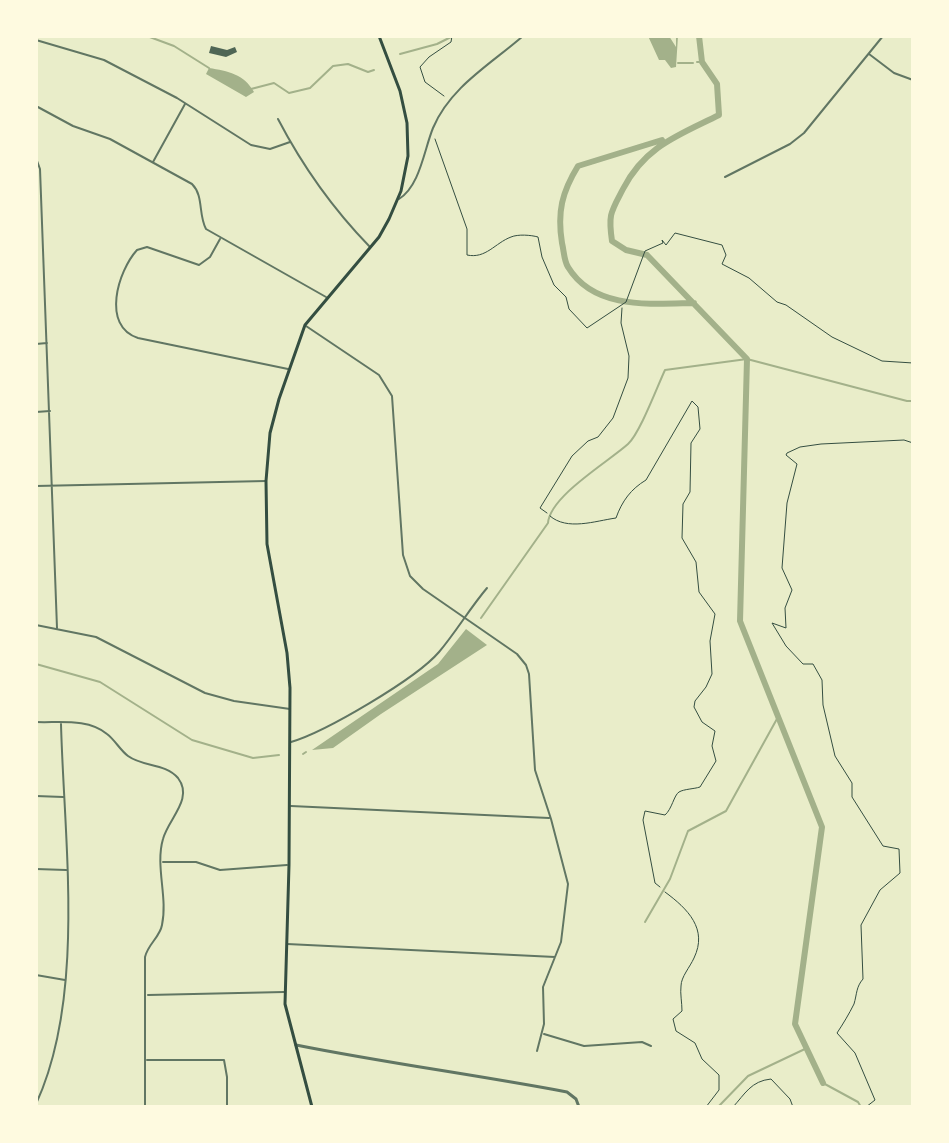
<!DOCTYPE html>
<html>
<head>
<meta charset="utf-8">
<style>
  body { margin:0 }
  #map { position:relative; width:949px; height:1143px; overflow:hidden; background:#e9edc9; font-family:Mulish,sans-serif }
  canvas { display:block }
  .frame { position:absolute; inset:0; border:38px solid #fefae0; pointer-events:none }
</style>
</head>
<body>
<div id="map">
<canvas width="949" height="1143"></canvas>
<div class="frame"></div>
</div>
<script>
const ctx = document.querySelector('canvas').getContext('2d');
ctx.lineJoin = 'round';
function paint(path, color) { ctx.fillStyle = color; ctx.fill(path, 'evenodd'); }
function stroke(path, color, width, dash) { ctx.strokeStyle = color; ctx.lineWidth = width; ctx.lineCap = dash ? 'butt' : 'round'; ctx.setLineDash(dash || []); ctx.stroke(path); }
paint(new Path2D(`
  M 648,36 L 669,36 L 676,47 L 676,36 L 678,36 L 676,67 L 671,68 L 665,60 L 659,60 Z
  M 209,68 C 228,71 244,74 254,92 L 246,97 L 206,74 Z
  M 466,629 L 487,645 L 381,714 L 333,748 L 312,750 L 438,664 Z`), '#a3b18a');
stroke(new Path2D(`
  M 147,36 L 174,46 L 209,68
  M 400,54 L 437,44 L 453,36
  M 697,62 L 702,62
  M 678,63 L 693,63
  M 251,89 L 274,83 L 289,93 L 310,88 L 333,66 L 348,64 L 368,72 L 374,70
  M 481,618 L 548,523 C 550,496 608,462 628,444 C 640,433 657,387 665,370 L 747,359 L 907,401 L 913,401
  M 36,664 L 100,682 L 192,740 L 253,758 L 279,755
  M 303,754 L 306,752
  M 645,922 L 670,879 L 688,831 L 726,811 L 778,717
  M 823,1083 L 858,1102 L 861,1107
  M 718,1107 L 748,1076 L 807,1048`), '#a3b18a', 2);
stroke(new Path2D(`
  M 699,36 L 702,62 L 717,84 L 719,115 C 679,135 645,146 623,189 C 611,212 608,214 612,241 L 626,250 L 647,255 L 747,359 L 740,621 L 822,827 L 795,1024 L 823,1083
  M 662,140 L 578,166 C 562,192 557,212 562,243 C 564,251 564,261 568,267 C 594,310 651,304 694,303`), '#a3b18a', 6);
paint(new Path2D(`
  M 211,46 L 227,50 L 235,47 L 237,52 L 226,57 L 209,53 Z`), '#4f6655');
stroke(new Path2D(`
  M 444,96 L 425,82 L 420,67 L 429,57 L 451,42 L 452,36
  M 435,139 L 467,229 L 467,255 C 486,259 495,243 511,237 C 518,234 531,235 538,237 L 542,257 L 554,285 L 566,297 L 569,309 L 587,328 L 626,302 L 645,251 L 663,243 L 662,240 L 666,245 L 675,233 L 722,245 L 726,255 L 722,264 L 749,278 L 777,302 L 786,305 L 832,337 L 882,361 L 913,363
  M 547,513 L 540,508 L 572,456 L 588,441 L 598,437 L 613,418 L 628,378 L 629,356 L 621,323 L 622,308
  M 550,516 C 567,531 595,521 616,518 C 622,501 631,489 646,480 L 692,401 L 698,407 L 700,429 L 691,443 L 690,492 L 683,504 L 682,538 L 696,562 L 699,592 L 715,614 L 710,641 L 712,674 L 706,687 L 695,701 L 694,707 L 702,722 L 715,731 L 712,746 L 716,761 L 700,787 C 694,789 684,789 679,792 C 674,795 672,809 665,815 L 645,811 L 643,820 L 655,883 L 660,887
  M 665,892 C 688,909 708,929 694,958 C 690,967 681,977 681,986 C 680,993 682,1003 682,1011 L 673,1019 L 676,1031 L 695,1043 L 702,1059 L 719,1075 L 719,1090 L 706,1107
  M 733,1107 C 745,1094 751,1081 771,1079 L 790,1099 L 793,1107
  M 866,1107 L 875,1100 L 855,1053 L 837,1033 C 843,1024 849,1014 854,1004 C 857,994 856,987 863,979 L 861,925 L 880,890 L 900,873 L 899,849 L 883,846 L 852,797 L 852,783 L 835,756 L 823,705 L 822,680 L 813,664 L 803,664 L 786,646 L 772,623 L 786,628 L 785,608 L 792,590 L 782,568 L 787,503 L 797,464 L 786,455 L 787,453 L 800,447 L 821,444 L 904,440 L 913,443`), '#344e41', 1);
stroke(new Path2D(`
  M 36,40 L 104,60 L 177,98 L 251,145 L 270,149 L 290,142
  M 869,54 L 894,73 L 913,80
  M 36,106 L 73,126 L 110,139 L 192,184 C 204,196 198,214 206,229 L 326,297
  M 278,119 C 303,167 333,209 370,247
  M 36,158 L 40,169 L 57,628
  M 153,162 L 185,104
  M 725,177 L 790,144 L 804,133 L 883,36
  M 399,199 C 420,186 424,150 433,128 C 450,87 491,64 523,36
  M 220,239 L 210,257 L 199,265 L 147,247 L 137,250 C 118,271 101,326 138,338 L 288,369
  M 306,326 L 379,375 L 392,396 L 403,555 L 410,576 L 423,589 L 517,654 L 526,665 L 529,674 L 535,770 L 551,819 L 568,884 L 561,942 L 543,987 L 544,1024 L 537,1051
  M 36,344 L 47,343
  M 36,412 L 50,411
  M 36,486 L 266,481
  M 36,625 L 96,637 L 205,693 L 234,701 L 290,709
  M 36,722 C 59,723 88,718 107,734 C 115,740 120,750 128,756 C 143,767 165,763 178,778 C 194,799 168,819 163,839 C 155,866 168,897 162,925 C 160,937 148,944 145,957 L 145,1107
  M 291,742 C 325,732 416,679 439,652 C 456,632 470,608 487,588
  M 36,796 L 63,797
  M 291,806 L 549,818
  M 163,862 L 196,862 L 220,870 L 287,865
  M 36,869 L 66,870
  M 287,944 L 555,957
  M 36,975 L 65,980
  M 148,995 L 284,992
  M 544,1034 L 584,1046 L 642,1042 L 651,1046
  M 147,1060 L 224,1060 L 227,1077 L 227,1107
  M 36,1104 C 86,996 64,841 61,724`), '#617663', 2);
stroke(new Path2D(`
  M 296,1045 C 386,1063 477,1075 567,1092 L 576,1099 L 579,1107`), '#617663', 3);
stroke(new Path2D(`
  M 312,1107 L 285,1004 L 289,865 L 290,688 L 287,653 L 267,544 L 266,481 L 270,433 L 279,399 L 305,325 L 379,237 L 389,219 L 401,191 L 408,156 L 407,123 L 400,91 L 379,36`), '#344e41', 3);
</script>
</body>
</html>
